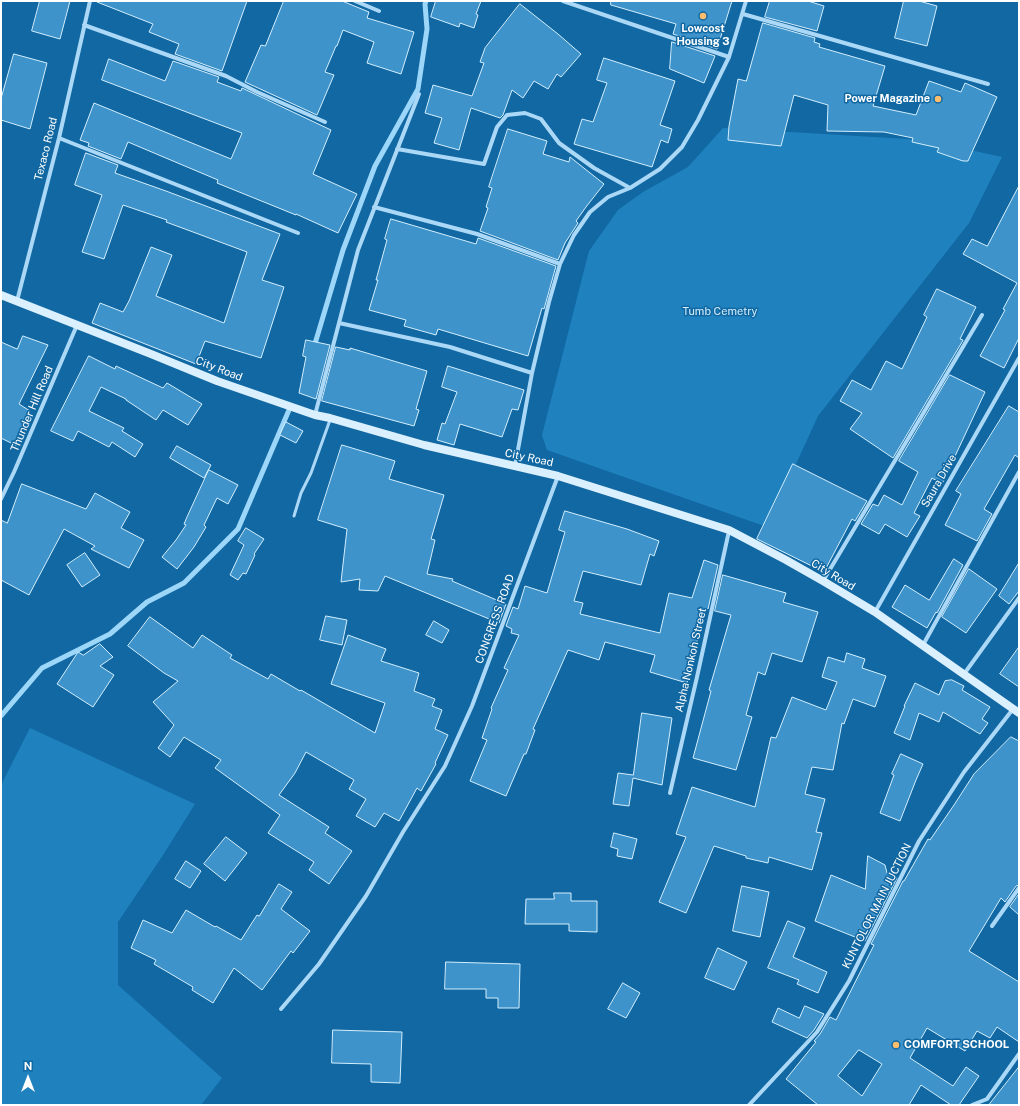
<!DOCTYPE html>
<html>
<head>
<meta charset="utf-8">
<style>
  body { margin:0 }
  #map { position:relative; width:1020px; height:1106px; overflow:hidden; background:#1168a2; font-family:"Public Sans",sans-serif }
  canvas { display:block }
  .frame { position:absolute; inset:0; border:2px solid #fff; pointer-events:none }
  .north { position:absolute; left:8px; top:1058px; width:40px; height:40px; -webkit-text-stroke:3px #1168a2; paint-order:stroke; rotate:0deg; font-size:11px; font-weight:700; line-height:16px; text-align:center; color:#fff }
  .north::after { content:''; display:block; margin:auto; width:14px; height:18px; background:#fff; clip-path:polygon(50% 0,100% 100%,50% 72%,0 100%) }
</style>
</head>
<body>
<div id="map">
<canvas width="1020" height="1106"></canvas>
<div class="frame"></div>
<div class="north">N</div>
</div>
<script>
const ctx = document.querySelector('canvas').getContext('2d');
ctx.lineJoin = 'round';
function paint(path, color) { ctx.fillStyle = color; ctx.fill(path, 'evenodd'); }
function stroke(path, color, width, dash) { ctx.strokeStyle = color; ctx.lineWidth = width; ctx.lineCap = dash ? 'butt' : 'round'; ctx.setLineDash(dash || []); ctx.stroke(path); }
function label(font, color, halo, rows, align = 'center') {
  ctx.font = font + ' "Public Sans",sans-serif'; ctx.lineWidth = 3; ctx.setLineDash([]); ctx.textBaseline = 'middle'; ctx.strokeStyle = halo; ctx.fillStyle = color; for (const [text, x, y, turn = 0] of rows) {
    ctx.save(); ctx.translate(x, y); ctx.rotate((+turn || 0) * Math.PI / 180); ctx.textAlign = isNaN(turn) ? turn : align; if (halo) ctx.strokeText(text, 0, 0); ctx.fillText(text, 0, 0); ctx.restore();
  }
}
paint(new Path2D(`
  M 723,128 L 924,140 L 1002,157 L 969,223 L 818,416 L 767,527 L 547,450 L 542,435 L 589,251 L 618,210 L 643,192 L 688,167 Z
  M 30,728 L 195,804 L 163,855 L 118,922 L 118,985 L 222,1078 L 201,1105 L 1,1105 L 1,785 Z`), '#1f82bf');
stroke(new Path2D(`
  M 314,347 L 343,250 L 375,166 L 418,89 L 427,29 L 425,4 L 426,1
  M 1,716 L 42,668 L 110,634 L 147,602 L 184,583 L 238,529 L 289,410`), '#9cd6f9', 5);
const building = new Path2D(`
  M 40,1 L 70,1 L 60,39 L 32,31 Z
  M 97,1 L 247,1 L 222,71 L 175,54 L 179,44 L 149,32 L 153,24 L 97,2 Z
  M 284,1 L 342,1 L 369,12 L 367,18 L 414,32 L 401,74 L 367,63 L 374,42 L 343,30 L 337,46 L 336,46 L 325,72 L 334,75 L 317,115 L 245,82 L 261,45 L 265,46 Z
  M 436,1 L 481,1 L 476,14 L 478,15 L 474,28 L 460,23 L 459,27 L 431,17 Z
  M 611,1 L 732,1 L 717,49 L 673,34 L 676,24 L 611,5 Z
  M 770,1 L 808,1 L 824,6 L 817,31 L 765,17 Z
  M 904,1 L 919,1 L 937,6 L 927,46 L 895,38 Z
  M 520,4 L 558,34 L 581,54 L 561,77 L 557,74 L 548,89 L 534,81 L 523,98 L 512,90 L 503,115 L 500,118 L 471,108 L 459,150 L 434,143 L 442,118 L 425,113 L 433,85 L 472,96 L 484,63 L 480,62 L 485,48 Z
  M 763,23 L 815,38 L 814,42 L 820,44 L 819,47 L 885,66 L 873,106 L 916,115 L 929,81 L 961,92 L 965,83 L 997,97 L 968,161 L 963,161 L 937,152 L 939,148 L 912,142 L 913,138 L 884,132 L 827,131 L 828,105 L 794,95 L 781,146 L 728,140 L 729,126 L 738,79 L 746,81 Z
  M 672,42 L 715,56 L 704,83 L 670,69 Z
  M 14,54 L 47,63 L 30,129 L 1,120 L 1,99 Z
  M 604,58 L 675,81 L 660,125 L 672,129 L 668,143 L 661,140 L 652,167 L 574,144 L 582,119 L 593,122 L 607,83 L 597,80 Z
  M 109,59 L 165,81 L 173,61 L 219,77 L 217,82 L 241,91 L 242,88 L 331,130 L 313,174 L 357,194 L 338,233 L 296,214 L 296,215 L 217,183 L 218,180 L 128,142 L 121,159 L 88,146 L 89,143 L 80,140 L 94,103 L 231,159 L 242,133 L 102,80 Z
  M 508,129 L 547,141 L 543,154 L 569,162 L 570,157 L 604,184 L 586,207 L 576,221 L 578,223 L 565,243 L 558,260 L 480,231 L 488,208 L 486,207 L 492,188 L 489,187 Z
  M 86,153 L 118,165 L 115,173 L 166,191 L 280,234 L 262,280 L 284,287 L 261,358 L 205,341 L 196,364 L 92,323 L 100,303 L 123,312 L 129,301 L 151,247 L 172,255 L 156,296 L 224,323 L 247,252 L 166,222 L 167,220 L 123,205 L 104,259 L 82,252 L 102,195 L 75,185 Z
  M 1019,186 L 1019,338 L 1004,368 L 980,356 L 1005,310 L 1003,309 L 1017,283 L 963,254 L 972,239 L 987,246 Z
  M 391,219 L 476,244 L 478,238 L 556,266 L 544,309 L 542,308 L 528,356 L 438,329 L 436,335 L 404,326 L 406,320 L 369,310 L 378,280 L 376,280 L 387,240 L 385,239 Z
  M 937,289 L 976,307 L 960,339 L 963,340 L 962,342 L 893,458 L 850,429 L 862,413 L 840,401 L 852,380 L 871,390 L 886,361 L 902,369 L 927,317 L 924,315 Z
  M 23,336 L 48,345 L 19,404 L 30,411 L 22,427 L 26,430 L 17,446 L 1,438 L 1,342 L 17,349 Z
  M 306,340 L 330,345 L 316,399 L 299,393 L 306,357 L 303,356 Z
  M 336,347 L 350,350 L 350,348 L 427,371 L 416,409 L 419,410 L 414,426 L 322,401 Z
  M 89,356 L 115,369 L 116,366 L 163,388 L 167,383 L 202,404 L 188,425 L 163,410 L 156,420 L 126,400 L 126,399 L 101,387 L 89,411 L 124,428 L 122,431 L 143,444 L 135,457 L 112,442 L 109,447 L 78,431 L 73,441 L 51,431 Z
  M 448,366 L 524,390 L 518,410 L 512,409 L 502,437 L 460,424 L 454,445 L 437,440 L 442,423 L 445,424 L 457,392 L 442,387 Z
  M 950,375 L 985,392 L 942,484 L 932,478 L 914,513 L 920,516 L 907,537 L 885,524 L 879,534 L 861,524 L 873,504 L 878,506 L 884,495 L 902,505 L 918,472 L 899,461 Z
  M 1009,406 L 1019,412 L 1019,458 L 1015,455 L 984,509 L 992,514 L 977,541 L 945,525 L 961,494 L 956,491 Z
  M 286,422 L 303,431 L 296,443 L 280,435 Z
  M 342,445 L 395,461 L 389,479 L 444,495 L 431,539 L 435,540 L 427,574 L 453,579 L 452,581 L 506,604 L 499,623 L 385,576 L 378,591 L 359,590 L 360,579 L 341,582 L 347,529 L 318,520 Z
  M 177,446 L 211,465 L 204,478 L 170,458 Z
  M 793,464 L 867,501 L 855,521 L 852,519 L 824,572 L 757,539 Z
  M 209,470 L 238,485 L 228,504 L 217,498 L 204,525 L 206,527 L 194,547 L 177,569 L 162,557 L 176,540 L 186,525 L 184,524 L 187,517 Z
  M 22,484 L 86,509 L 95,493 L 130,512 L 121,528 L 144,540 L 129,568 L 91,549 L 95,546 L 64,529 L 29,595 L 1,580 L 1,520 L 7,523 Z
  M 565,511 L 627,529 L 659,541 L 654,556 L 650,554 L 641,585 L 583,571 L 574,601 L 583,603 L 580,614 L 660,633 L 669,593 L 692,598 L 704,560 L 718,565 L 708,609 L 705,608 L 687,683 L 650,672 L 655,655 L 605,642 L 599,660 L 568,650 L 533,729 L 535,730 L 526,754 L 524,754 L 506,796 L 470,781 L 487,740 L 482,738 L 492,709 L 491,708 L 508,670 L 504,668 L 519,635 L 511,633 L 512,629 L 506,626 L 513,607 L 518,609 L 525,586 L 547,593 L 565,532 L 559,530 Z
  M 246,528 L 264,539 L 254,554 L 255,555 L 246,574 L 243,573 L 238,580 L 230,575 L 244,545 L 238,541 Z
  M 85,553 L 100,575 L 82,587 L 67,565 Z
  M 954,559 L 963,565 L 937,613 L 936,612 L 927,628 L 892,607 L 905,585 L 929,600 Z
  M 1019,563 L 1019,591 L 1009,604 L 999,596 Z
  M 969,569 L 997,589 L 966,633 L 942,617 Z
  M 723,575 L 786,593 L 783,602 L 818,612 L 802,662 L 772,653 L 765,675 L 758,672 L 746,715 L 752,717 L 736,770 L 693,758 L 711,691 L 709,690 L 731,615 L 715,611 Z
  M 326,616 L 347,620 L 342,645 L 320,640 Z
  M 150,617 L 193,648 L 202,635 L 232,655 L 230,658 L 268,679 L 271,674 L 300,691 L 301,690 L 375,733 L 385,703 L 331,684 L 348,635 L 386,649 L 381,661 L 419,673 L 414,691 L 435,699 L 432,706 L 442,710 L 435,729 L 448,735 L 435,763 L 436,764 L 421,791 L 417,788 L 399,821 L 384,813 L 375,827 L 356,816 L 366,799 L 349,789 L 354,780 L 306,752 L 295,773 L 279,795 L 329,827 L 325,833 L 352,851 L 329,884 L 309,870 L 314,862 L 268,833 L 280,815 L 215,768 L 221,760 L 184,737 L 170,757 L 158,748 L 174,725 L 153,702 L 178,681 L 164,673 L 128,646 Z
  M 434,621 L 449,630 L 442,643 L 426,635 Z
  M 100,644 L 113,657 L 100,666 L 114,675 L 93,707 L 57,684 L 78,652 L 83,655 Z
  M 1019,647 L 1019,687 L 1000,674 Z
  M 847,653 L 865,659 L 862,668 L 886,676 L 875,707 L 853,699 L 844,724 L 842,723 L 833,770 L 812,767 L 805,794 L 825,799 L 816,832 L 822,833 L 812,870 L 769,857 L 768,863 L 746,858 L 746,856 L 714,846 L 686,913 L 659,902 L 686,837 L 676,834 L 692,787 L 755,807 L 771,737 L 776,738 L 792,697 L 826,710 L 837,682 L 822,677 L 828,657 L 844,662 Z
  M 952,680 L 964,686 L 962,690 L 990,707 L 982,719 L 988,723 L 980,734 L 943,712 L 939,722 L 919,713 L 910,740 L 894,733 L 905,706 L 904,706 L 915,683 L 939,695 L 945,681 Z
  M 642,713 L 672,718 L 662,785 L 633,778 L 629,806 L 613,804 L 618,773 L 633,775 Z
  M 1011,737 L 1019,741 L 1019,885 L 1016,886 L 1005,902 L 1001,898 L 969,951 L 1019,982 L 1019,1042 L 997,1027 L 990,1038 L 977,1031 L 965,1051 L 927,1028 L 910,1058 L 953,1086 L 966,1067 L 979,1076 L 959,1105 L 951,1105 L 921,1085 L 909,1105 L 818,1105 L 786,1079 L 816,1042 L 814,1041 L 820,1034 L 830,1017 L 836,1020 L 874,945 L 871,944 L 903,881 L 904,881 L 928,839 L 930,840 L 954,805 L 974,774 ZM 859,1050 L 882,1064 L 862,1096 L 838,1076 Z
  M 901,754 L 923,764 L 916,780 L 900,821 L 880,813 L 894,775 L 892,774 Z
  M 614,833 L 637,839 L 632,859 L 617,856 L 618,849 L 611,847 Z
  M 226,837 L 247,853 L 225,881 L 204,864 Z
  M 868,856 L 885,865 L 887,873 L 897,878 L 865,941 L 815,921 L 831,875 L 865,889 Z
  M 186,861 L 201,871 L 190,888 L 175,879 Z
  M 279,884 L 292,892 L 281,909 L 310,931 L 293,953 L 291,951 L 262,990 L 234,968 L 213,1003 L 192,990 L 193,987 L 154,964 L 156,960 L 131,948 L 143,920 L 172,933 L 186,910 L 215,927 L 216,926 L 241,940 L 257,915 L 259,916 Z
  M 742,886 L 769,892 L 760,937 L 733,931 Z
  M 554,893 L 571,893 L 571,901 L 597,901 L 597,932 L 569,931 L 569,924 L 525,924 L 526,899 L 554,899 Z
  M 1019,894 L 1019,915 L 1010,907 Z
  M 788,921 L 805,928 L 793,957 L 827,972 L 818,993 L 797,984 L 799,980 L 768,968 Z
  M 718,948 L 747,962 L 734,990 L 705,978 Z
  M 446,962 L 520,964 L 519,1008 L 498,1008 L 498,998 L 486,998 L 486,989 L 445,989 Z
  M 623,983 L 640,993 L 626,1018 L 608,1009 Z
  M 805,1006 L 824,1014 L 814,1030 L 807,1038 L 772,1022 L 778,1008 L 799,1018 Z
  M 333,1030 L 402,1032 L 400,1083 L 371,1082 L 371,1064 L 332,1063 Z
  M 1019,1067 L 1019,1105 L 989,1105 Z`);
paint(building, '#3e93ca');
stroke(building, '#d3eefe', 1);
stroke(new Path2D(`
  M 294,516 L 301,493 L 311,473 L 330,420`), '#aad8f6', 3);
stroke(new Path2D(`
  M 355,1 L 379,11
  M 563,1 L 729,57
  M 743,14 L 988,84
  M 84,25 L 226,76 L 257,92 L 325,122
  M 59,138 L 298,233
  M 397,149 L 484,164 L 497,127 L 507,115 L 525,113 L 541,119 L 559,143 L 594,168 L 630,188
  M 374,207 L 477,234 L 560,264
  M 17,301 L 59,138 L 90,1
  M 339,323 L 450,347 L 532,373
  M 315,415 L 358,250 L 419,94
  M 515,466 L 532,373 L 549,302 L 560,264 L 574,235 L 590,212 L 608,197 L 630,188 L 660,169 L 682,147 L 698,120 L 729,57 L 746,1
  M 1,499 L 14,472 L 77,325
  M 823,581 L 982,315
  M 875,612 L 1019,358
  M 923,645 L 1019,472
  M 964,674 L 1019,598
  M 670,793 L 697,677 L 729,531
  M 992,926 L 1019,888
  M 281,1009 L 319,964 L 366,896 L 403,832 L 445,766 L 472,706 L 558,476
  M 749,1105 L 817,1032 L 849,981 L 919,841 L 964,772 L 1013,709
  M 972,1105 L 987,1099 L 1019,1054`), '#aad8f6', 4);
stroke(new Path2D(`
  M 1,295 L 151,354 L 217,381 L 315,415 L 330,418 L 424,445 L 558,476 L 729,530 L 786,560 L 823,581 L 875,612 L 1019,713`), '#dbf0fe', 8);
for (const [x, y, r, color] of [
  [703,16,4,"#ffbe6e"],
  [938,99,4,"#ffbe6e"],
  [896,1045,4,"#ffbe6e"]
]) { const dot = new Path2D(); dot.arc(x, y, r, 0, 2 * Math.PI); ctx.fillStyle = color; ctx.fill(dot); stroke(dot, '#1168a2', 1.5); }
label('bold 11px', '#fff', '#1168a2', [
  ["Lowcost",703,29],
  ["Housing 3",703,42],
  ["Power Magazine",930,99,"right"],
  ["COMFORT SCHOOL",904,1045,"left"]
]);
label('11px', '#fff', '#1168a2', [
  ["Texaco Road",46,149,-76],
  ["City Road",219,369,21],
  ["Thunder Hill Road",32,409,-67],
  ["City Road",529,458,12],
  ["Saura Drive",939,481,-60],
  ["City Road",833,575,31],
  ["CONGRESS ROAD",495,619,-70],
  ["Alpha Nonkoh Street",691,660,-77],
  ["KUNTOLOR MAIN JUCTION",877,906,-63]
]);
label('11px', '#d3eefe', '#1168a2', [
  ["Tumb Cemetry",720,312]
]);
</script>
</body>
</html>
